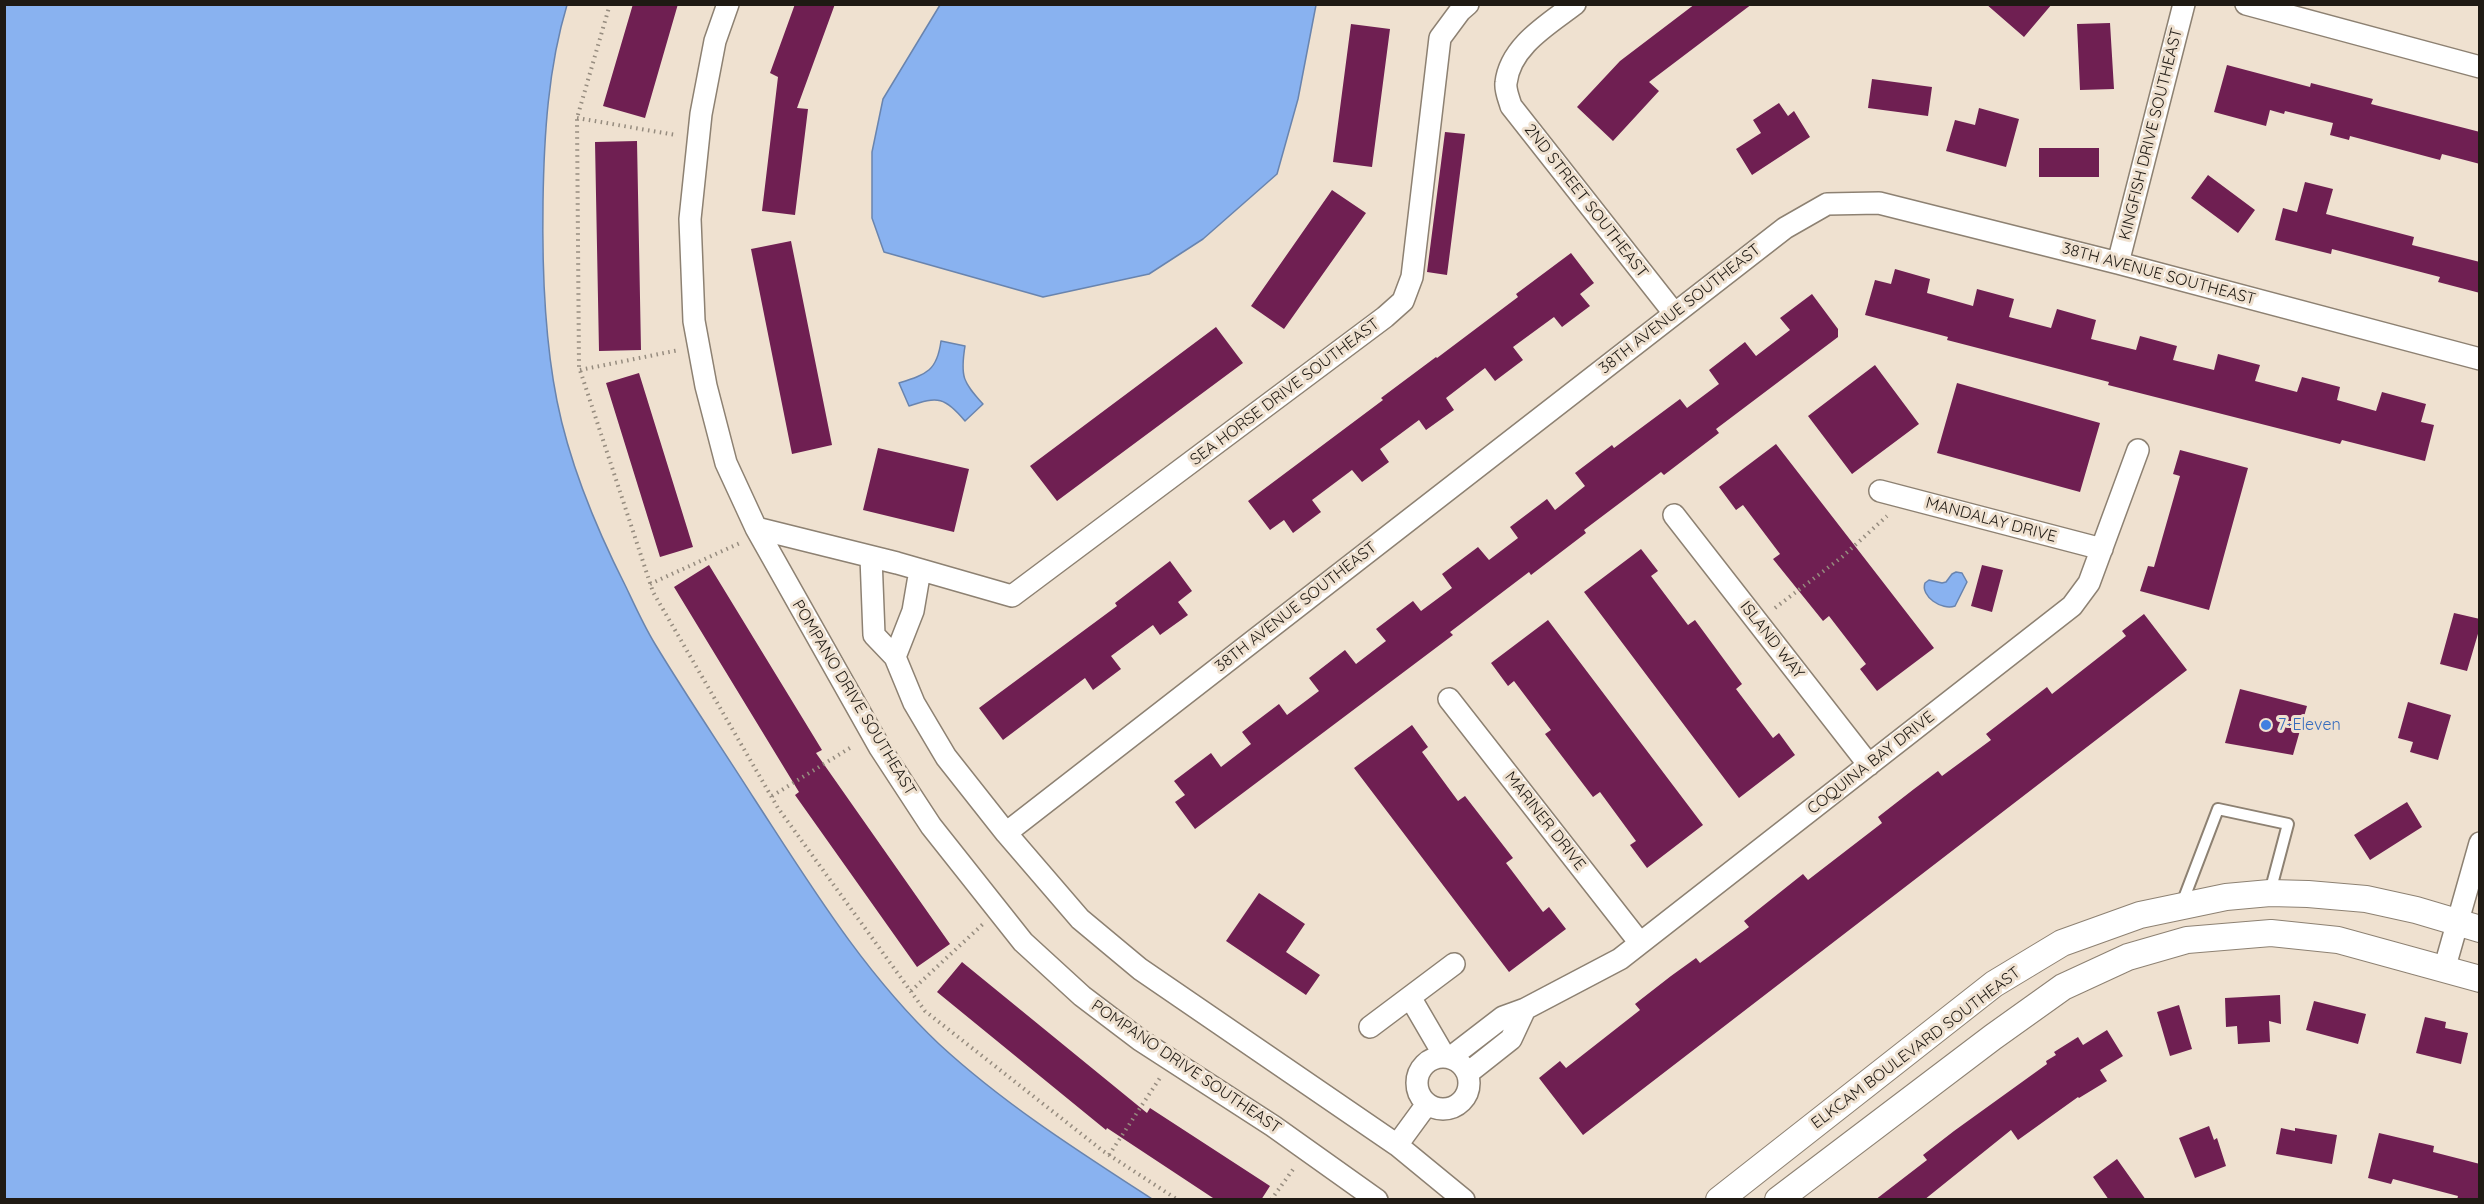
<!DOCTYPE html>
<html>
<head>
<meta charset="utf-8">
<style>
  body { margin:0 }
  #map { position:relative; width:2484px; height:1204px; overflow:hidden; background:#efe1d0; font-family:Quicksand,sans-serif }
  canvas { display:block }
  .frame { position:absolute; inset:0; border:6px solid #1f1a14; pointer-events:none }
</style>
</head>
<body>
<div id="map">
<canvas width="2484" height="1204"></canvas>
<div class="frame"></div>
</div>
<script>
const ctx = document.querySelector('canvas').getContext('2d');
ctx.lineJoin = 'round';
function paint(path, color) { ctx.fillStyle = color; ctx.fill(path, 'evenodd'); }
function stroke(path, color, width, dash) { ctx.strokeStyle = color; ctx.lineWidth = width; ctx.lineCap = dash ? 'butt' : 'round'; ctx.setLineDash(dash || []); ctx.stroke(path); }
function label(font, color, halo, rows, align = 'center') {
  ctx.font = font + ' Quicksand,sans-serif'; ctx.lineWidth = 6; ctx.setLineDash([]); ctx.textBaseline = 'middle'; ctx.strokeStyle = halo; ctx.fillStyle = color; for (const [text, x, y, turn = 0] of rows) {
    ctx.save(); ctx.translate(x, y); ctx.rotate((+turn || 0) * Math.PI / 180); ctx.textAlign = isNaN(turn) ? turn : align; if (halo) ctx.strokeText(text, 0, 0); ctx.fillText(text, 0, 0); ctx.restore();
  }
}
const water = new Path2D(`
  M 5,4 L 567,5 C 548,68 544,136 543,202 C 542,268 544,336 557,401 C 570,466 596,528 626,587 C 635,606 644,626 655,644 C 687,697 722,748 755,800 C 811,886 864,973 939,1044 C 1004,1104 1078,1151 1152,1199 L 5,1199 Z
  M 940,5 L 1316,5 L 1298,99 L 1277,174 L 1203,239 L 1149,274 L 1043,297 L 884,252 L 872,218 L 872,152 L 883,99 Z
  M 941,341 L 965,346 C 960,377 963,382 983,404 L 965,421 C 945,397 938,396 909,406 L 899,383 C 927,374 937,371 941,341 Z
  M 1956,572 L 1962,573 L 1967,582 L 1955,606 C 1942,611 1920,596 1925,583 L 1929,580 L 1942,583 L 1946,582 L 1952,574 Z`);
paint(water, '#89b2f0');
stroke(water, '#6984ae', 1.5);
paint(new Path2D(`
  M 633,4 L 678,4 L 645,118 L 603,106 Z
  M 795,4 L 835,4 L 797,108 L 808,109 L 795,215 L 762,211 L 778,77 L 770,73 Z
  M 1695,4 L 1752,4 L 1649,82 L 1659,91 L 1613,141 L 1577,107 L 1620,61 Z
  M 1986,4 L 2052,4 L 2024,37 Z
  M 2110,23 L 2114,89 L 2080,90 L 2077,24 Z
  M 1351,24 L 1390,29 L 1372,167 L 1333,162 Z
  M 2227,65 L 2310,87 L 2311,83 L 2373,99 L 2371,104 L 2480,132 L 2480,164 L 2442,154 L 2440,160 L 2350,136 L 2349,140 L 2330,135 L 2333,123 L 2285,111 L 2284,114 L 2270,110 L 2266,126 L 2214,112 Z
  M 1872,79 L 1932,87 L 1928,116 L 1868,108 Z
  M 1779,103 L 1788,116 L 1794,111 L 1810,137 L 1752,175 L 1736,149 L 1761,133 L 1753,120 Z
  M 1979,108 L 2019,119 L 2006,167 L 1946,151 L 1955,120 L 1975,125 Z
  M 1445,132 L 1465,134 L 1447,275 L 1427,272 Z
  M 637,141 L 641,350 L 599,351 L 595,142 Z
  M 2039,148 L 2099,148 L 2099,177 L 2039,177 Z
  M 2208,175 L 2255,210 L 2238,233 L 2191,198 Z
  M 2305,182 L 2333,189 L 2326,214 L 2414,237 L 2412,245 L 2480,262 L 2480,293 L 2438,282 L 2440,277 L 2332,249 L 2331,254 L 2275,240 L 2283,208 L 2297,212 Z
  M 1332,190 L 1366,213 L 1284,329 L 1251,306 Z
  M 791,241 L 832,445 L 792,454 L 751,249 Z
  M 1571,253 L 1594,283 L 1580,294 L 1590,306 L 1562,327 L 1554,317 L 1513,347 L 1523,360 L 1495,381 L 1485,368 L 1446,398 L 1454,410 L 1426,430 L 1419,420 L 1380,449 L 1389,462 L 1362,482 L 1352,470 L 1312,500 L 1321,512 L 1293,533 L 1284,520 L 1270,530 L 1248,501 L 1383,400 L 1381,398 L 1436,357 L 1437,358 L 1518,297 L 1516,294 Z
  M 1895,269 L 1930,279 L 1927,293 L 1973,306 L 1977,289 L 2014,299 L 2009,317 L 2051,328 L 2057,309 L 2096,320 L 2091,339 L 2136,350 L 2140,336 L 2177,346 L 2173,360 L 2214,370 L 2218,354 L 2260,365 L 2255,381 L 2297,392 L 2302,377 L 2340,387 L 2337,400 L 2376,411 L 2382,392 L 2426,404 L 2421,422 L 2434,425 L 2425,461 L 2342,440 L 2340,444 L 2108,385 L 2109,382 L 1947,340 L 1948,337 L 1865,315 L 1875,280 L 1891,284 Z
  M 1812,294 L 1838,329 L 1838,337 L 1716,429 L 1719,433 L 1664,475 L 1661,472 L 1584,530 L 1586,533 L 1531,575 L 1529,572 L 1450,632 L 1453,635 L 1195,829 L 1175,802 L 1185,795 L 1174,781 L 1211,753 L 1221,767 L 1251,744 L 1242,732 L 1279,704 L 1287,715 L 1319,691 L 1309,678 L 1345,650 L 1356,664 L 1386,641 L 1376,629 L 1413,601 L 1421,611 L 1452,588 L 1442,574 L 1478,547 L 1489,560 L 1518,538 L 1510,527 L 1547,499 L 1555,510 L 1585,486 L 1575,473 L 1612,445 L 1614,448 L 1680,399 L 1687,408 L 1719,384 L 1709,370 L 1745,342 L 1756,356 L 1790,330 L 1780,318 Z
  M 1216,327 L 1243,363 L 1057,501 L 1030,466 Z
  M 1875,365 L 1919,424 L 1852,474 L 1808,416 Z
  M 639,373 L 693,547 L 660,557 L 606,383 Z
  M 1957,383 L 2100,423 L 2080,492 L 1937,453 Z
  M 1776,444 L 1934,648 L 1877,691 L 1860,669 L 1866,664 L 1829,616 L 1823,621 L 1773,559 L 1780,554 L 1743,505 L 1736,510 L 1719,487 Z
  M 878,448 L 969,469 L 954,532 L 863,510 Z
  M 2180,450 L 2248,468 L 2209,610 L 2140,591 L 2148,566 L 2154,567 L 2180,476 L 2173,474 Z
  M 1641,549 L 1658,571 L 1651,576 L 1688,625 L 1695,620 L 1742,684 L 1736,689 L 1773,738 L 1779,733 L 1795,755 L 1739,798 L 1584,592 Z
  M 1170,561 L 1192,591 L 1178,602 L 1188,615 L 1160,635 L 1153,625 L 1111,656 L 1121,669 L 1093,690 L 1085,678 L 1003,740 L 979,708 L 1117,606 L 1115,603 Z
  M 709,565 L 822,750 L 816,753 L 950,944 L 917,967 L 795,795 L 799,792 L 674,587 Z
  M 1982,565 L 2003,570 L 1992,612 L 1971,606 Z
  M 2454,613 L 2480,619 L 2480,627 L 2467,671 L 2440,664 Z
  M 2144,614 L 2187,670 L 1583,1135 L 1539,1078 L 1560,1061 L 1566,1068 L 1640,1010 L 1635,1004 L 1671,976 L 1696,958 L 1700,963 L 1749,927 L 1744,921 L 1803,874 L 1808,880 L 1882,823 L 1878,817 L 1914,789 L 1938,771 L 1942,776 L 1991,740 L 1986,734 L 2047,687 L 2052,694 L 2126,636 L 2122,631 Z
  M 1548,620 L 1703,825 L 1647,868 L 1630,845 L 1636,841 L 1600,792 L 1593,797 L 1545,734 L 1551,730 L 1514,681 L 1508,686 L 1491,663 Z
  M 2240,689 L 2307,706 L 2293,755 L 2225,743 Z
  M 2408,702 L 2451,715 L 2438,760 L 2410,752 L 2413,742 L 2398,738 Z
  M 1412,725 L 1428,747 L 1422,752 L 1458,801 L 1465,796 L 1513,858 L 1506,863 L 1543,912 L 1549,907 L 1566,929 L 1509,972 L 1354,768 Z
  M 2407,802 L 2422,827 L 2370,860 L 2354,835 Z
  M 1259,893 L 1305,924 L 1286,952 L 1320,975 L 1306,995 L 1226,941 Z
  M 962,962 L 1147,1113 L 1150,1108 L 1270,1186 L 1261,1200 L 1216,1200 L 1107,1128 L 1106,1130 L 937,992 Z
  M 2280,995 L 2281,1024 L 2269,1021 L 2270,1042 L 2238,1044 L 2237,1026 L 2226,1027 L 2225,998 Z
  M 2314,1001 L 2366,1014 L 2358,1044 L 2306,1030 Z
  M 2179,1005 L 2192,1049 L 2170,1056 L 2157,1012 Z
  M 2425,1017 L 2446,1022 L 2445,1028 L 2468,1033 L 2461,1064 L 2416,1053 Z
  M 2107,1030 L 2123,1056 L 2100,1070 L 2107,1081 L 2079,1098 L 2078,1097 L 2018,1140 L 2011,1130 L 1924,1200 L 1875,1200 L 1927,1160 L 1923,1155 L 1954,1131 L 2047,1064 L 2046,1061 L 2056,1055 L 2054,1052 L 2078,1037 L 2083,1045 Z
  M 2209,1126 L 2214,1140 L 2217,1138 L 2226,1166 L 2195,1178 L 2179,1138 Z
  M 2281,1128 L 2295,1131 L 2295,1128 L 2337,1135 L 2332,1164 L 2276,1154 Z
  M 2379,1133 L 2434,1146 L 2433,1152 L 2480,1164 L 2480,1200 L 2457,1200 L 2458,1196 L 2393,1179 L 2391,1184 L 2368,1178 Z
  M 2117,1159 L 2146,1200 L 2109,1200 L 2093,1177 Z`), '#6f1f52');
const service = new Path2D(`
  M 2181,906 L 2218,809 L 2288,824 L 2270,892`);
const minor = new Path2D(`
  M 728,4 L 715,41 L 701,114 L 690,219 L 694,321 L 706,386 L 726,463 L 756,528 L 880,748 L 931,826 L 1023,942 L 1082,996 L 1140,1040 L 1273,1126 L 1377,1200
  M 1575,4 C 1549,24 1510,46 1506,83 C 1505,90 1509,99 1511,106 L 1674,313
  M 2246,4 L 2480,67
  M 2118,263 L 2184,4
  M 1880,491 L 2102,549
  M 1674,515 L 1869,765
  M 756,528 L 897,563 L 1012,596 L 1385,317 L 1403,301 L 1412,277 L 1440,38 L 1460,11 L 1468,4
  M 871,557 L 874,635 L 895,657 L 914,703 L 946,757 L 1006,833 L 1080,919 L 1140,969 L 1397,1145 L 1464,1200
  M 895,657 L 913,611 L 920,570
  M 1449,699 L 1640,943
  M 1006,833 L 1785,228 L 1827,204 L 1879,203 L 2118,263 L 2480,359
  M 2444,970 L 2480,843
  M 1410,997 L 1445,1057
  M 1370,1027 L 1454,964
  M1417 1083a26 26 0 1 1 52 0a26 26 0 1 1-52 0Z
  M 1451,1057 L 1503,1017 L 1525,1009 L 1620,959 L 2072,606 L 2089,583 L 2138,450
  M 1468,1073 L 1511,1039 L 1525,1009
  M 1397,1145 L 1427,1104`);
const tertiary = new Path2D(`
  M 1719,1200 L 1994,984 L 2062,943 L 2140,915 L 2226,897 L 2270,893 L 2308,894 L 2366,899 L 2416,910 L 2480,929
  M 1778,1200 L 1993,1037 L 2063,987 L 2128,957 L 2187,940 L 2271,933 L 2338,940 L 2480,979`);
stroke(service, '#8d8172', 14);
stroke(minor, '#8d8172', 24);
stroke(tertiary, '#8d8172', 28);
stroke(new Path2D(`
  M 610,4 L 577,118 L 579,367 L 653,592 L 778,808 L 925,1011 L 1103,1151 L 1178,1200
  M 577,118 L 676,135
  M 580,370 L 679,350
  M 650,584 L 740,543
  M 1775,608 L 1842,557 L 1887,516
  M 772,796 L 853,746
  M 911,991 L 983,924
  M 1109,1155 L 1160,1078
  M 1271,1200 L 1294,1168`), '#968c7f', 4, [1.5, 4.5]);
stroke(service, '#fff', 10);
stroke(minor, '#fff', 21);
stroke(tertiary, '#fff', 26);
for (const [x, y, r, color] of [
  [2266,725,6,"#3f7fe0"]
]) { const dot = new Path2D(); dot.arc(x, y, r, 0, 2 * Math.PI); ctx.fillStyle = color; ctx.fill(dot); stroke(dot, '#efe1d0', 2); }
label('16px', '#1f1a14', '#efe1d0', [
  ["KINGFISH DRIVE SOUTHEAST",2151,134,-76],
  ["2ND STREET SOUTHEAST",1586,201,52],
  ["38TH AVENUE SOUTHEAST",2159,274,15],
  ["38TH AVENUE SOUTHEAST",1680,309,-38],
  ["SEA HORSE DRIVE SOUTHEAST",1285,392,-37],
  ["MANDALAY DRIVE",1991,520,15],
  ["38TH AVENUE SOUTHEAST",1296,607,-38],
  ["ISLAND WAY",1772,640,52],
  ["POMPANO DRIVE SOUTHEAST",854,698,59],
  ["COQUINA BAY DRIVE",1871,763,-38],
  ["MARINER DRIVE",1545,821,52],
  ["ELKCAM BOULEVARD SOUTHEAST",1916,1048,-37],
  ["POMPANO DRIVE SOUTHEAST",1186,1067,34]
]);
label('16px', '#366cbe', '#efe1d0', [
  ["7-Eleven",2278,725]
], 'left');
</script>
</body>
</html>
